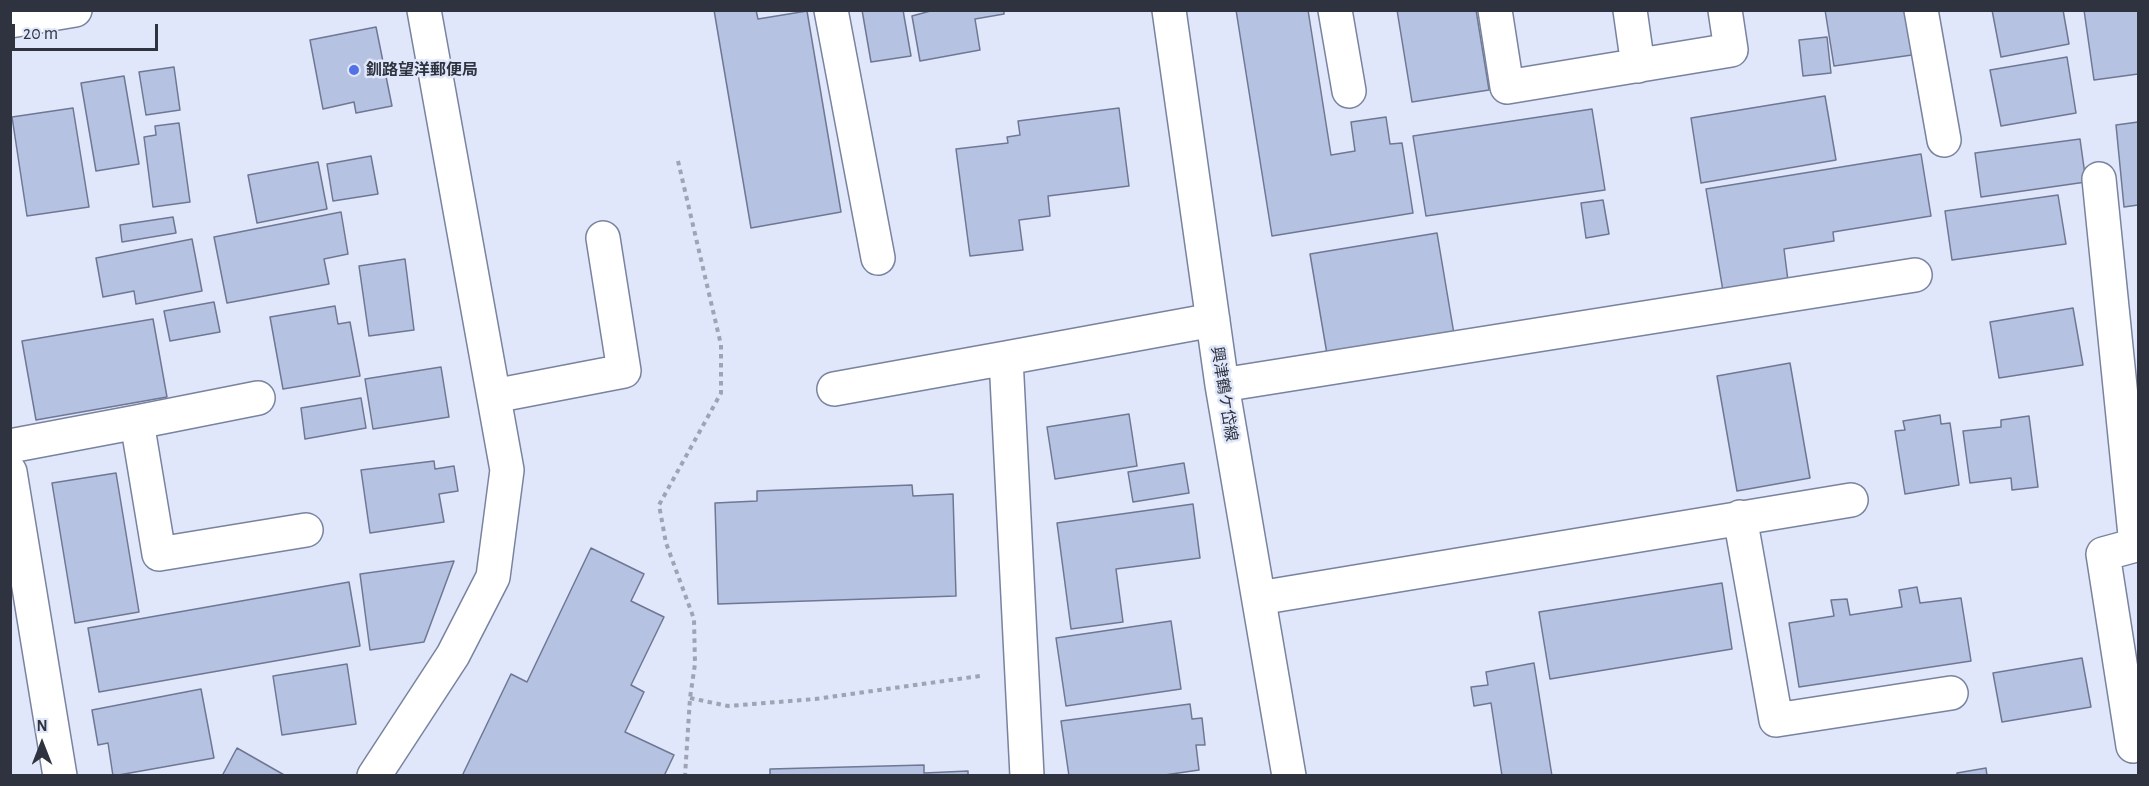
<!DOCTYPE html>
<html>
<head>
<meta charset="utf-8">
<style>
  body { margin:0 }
  #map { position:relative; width:2149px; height:786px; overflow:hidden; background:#e0e7fa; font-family:"Alegreya Sans",sans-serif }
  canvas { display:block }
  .frame { position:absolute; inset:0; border:12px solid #2f333f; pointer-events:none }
  .north { position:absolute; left:12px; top:714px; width:60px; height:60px; -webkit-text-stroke:4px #e0e7fa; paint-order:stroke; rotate:0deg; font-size:16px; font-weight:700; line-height:24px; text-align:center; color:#2f333f }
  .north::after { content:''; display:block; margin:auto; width:21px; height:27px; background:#2f333f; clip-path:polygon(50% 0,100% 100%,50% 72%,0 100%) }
  .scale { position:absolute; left:12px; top:24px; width:146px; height:27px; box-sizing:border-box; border:3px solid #2f333f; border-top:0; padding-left:8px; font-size:18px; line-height:21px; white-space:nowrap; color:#2f333f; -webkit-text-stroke:4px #e0e7fa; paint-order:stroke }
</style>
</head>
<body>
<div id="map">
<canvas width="2149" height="786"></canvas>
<div class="frame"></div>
<div class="north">N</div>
<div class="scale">20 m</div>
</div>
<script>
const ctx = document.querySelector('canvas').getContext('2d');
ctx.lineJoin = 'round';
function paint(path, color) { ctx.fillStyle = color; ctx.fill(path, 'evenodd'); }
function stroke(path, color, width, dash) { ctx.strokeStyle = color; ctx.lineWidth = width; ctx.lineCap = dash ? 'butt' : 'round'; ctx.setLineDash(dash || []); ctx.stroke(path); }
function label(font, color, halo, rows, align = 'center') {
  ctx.font = font + ' "Alegreya Sans","Noto Sans JP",sans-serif'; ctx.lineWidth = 5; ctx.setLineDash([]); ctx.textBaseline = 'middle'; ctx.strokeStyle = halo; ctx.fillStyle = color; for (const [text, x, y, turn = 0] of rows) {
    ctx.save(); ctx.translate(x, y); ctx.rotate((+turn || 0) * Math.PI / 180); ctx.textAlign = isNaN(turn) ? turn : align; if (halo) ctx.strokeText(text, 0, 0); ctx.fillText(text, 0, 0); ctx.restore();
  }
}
const building = new Path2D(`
  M 714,10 L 756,10 L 758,19 L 807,11 L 841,212 L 751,228 Z
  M 862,10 L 903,10 L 911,56 L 871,62 Z
  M 934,10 L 1004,10 L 1004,14 L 975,19 L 980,50 L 920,61 L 912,16 Z
  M 1236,10 L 1308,10 L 1331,155 L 1355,151 L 1351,122 L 1386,117 L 1390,144 L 1402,143 L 1413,213 L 1272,236 Z
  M 1397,10 L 1476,10 L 1489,90 L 1412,102 Z
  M 1825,10 L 1906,10 L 1912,55 L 1834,66 Z
  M 1992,10 L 2063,10 L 2069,44 L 2001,57 Z
  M 2084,10 L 2138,10 L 2138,74 L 2094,80 Z
  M 376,27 L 392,106 L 356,113 L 354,102 L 323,109 L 310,40 Z
  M 1827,37 L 1831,73 L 1803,76 L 1799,40 Z
  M 2067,57 L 2076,113 L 2001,126 L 1990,70 Z
  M 174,67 L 180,110 L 146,115 L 139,72 Z
  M 124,76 L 139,164 L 96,171 L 81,83 Z
  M 1825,96 L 1836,160 L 1701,183 L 1691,118 Z
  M 73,108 L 89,207 L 27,216 L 12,117 Z
  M 1119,108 L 1129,186 L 1048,196 L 1050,216 L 1019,220 L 1023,250 L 970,256 L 956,149 L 1008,143 L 1007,137 L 1020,135 L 1018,121 Z
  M 1592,109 L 1605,190 L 1426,216 L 1413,136 Z
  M 2138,122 L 2138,205 L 2124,207 L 2116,125 Z
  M 179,123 L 190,202 L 153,207 L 144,137 L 156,135 L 155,126 Z
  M 2080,139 L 2086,182 L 1981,197 L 1975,153 Z
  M 1921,154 L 1931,216 L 1833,232 L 1834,241 L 1784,249 L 1788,281 L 1723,291 L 1706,189 Z
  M 371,156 L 378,194 L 333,201 L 327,164 Z
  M 318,162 L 327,209 L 257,223 L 248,175 Z
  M 2058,195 L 2066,244 L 1952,260 L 1945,211 Z
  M 1603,200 L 1609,234 L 1586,238 L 1581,203 Z
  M 341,212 L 348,254 L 324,259 L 329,284 L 227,303 L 214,237 Z
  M 173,217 L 176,233 L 122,242 L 120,225 Z
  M 1437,233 L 1454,334 L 1327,354 L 1310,254 Z
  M 192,239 L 202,291 L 136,304 L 134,291 L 103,297 L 96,258 Z
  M 405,259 L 414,330 L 369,336 L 359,266 Z
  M 214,302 L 220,332 L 170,341 L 164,311 Z
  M 335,306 L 338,324 L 350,322 L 360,376 L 283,389 L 270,317 Z
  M 2073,308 L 2083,365 L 1999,378 L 1990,322 Z
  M 153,319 L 167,397 L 36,420 L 22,341 Z
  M 1790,363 L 1810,478 L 1737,491 L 1717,376 Z
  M 441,367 L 449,417 L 373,429 L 365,379 Z
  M 361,398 L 366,428 L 305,439 L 301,408 Z
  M 1129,414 L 1137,466 L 1055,479 L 1047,427 Z
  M 1940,415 L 1941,424 L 1950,423 L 1959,485 L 1905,494 L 1895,431 L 1905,430 L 1903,421 Z
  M 2029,416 L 2038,487 L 2012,490 L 2011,478 L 1970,483 L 1963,431 L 2001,427 L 2001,420 Z
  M 434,461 L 435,469 L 454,466 L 458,491 L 439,494 L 444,522 L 370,533 L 361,470 Z
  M 1184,463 L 1189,493 L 1133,502 L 1128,472 Z
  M 116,473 L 139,612 L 75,623 L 52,483 Z
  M 912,485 L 913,496 L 953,494 L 956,596 L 718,604 L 715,503 L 757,501 L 757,491 Z
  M 1193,504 L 1200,558 L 1116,569 L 1123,622 L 1071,629 L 1057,523 Z
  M 591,548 L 644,574 L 631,601 L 664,617 L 631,685 L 644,692 L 625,732 L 674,755 L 664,776 L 462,776 L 511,674 L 527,682 Z
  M 454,561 L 424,642 L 370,650 L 360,574 Z
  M 349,582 L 360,646 L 99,692 L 88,628 Z
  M 1722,583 L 1732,649 L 1550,679 L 1539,612 Z
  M 1917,587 L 1920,603 L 1961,598 L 1971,661 L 1799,687 L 1789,623 L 1834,616 L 1831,600 L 1847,599 L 1850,615 L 1902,607 L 1899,590 Z
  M 1171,621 L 1181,689 L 1066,706 L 1056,638 Z
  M 2082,658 L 2091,707 L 2002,722 L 1993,673 Z
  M 1534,663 L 1552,776 L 1502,776 L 1491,703 L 1474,706 L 1471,687 L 1488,685 L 1486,672 Z
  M 347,664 L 356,724 L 282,735 L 273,676 Z
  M 201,689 L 214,758 L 113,776 L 108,743 L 98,745 L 92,710 Z
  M 1190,704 L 1192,719 L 1202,718 L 1205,745 L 1196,745 L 1199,770 L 1158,776 L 1069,776 L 1061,721 Z
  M 237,748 L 286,776 L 222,776 Z
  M 924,765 L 924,773 L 968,771 L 968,776 L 770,776 L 770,769 Z
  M 1986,768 L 1987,776 L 1957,776 L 1957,773 Z`);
paint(building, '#b6c2e1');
stroke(building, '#6e7894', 1.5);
const minor = new Path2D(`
  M 831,10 L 878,258
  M 1169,10 L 1222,385 L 1289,776
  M 1335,10 L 1349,91
  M 1495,10 L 1507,87 L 1731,50 L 1725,10
  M 1630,10 L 1638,66
  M 1921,10 L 1944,140
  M 2099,179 L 2136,545 L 2103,554 L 2133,746
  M 1222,385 L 1915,275
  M 834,389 L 1006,358
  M 494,396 L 624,371 L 603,238
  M 137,422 L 258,398
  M 10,446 L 137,422 L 159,554 L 306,530
  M 10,472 L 60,776
  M 1740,517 L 1776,720 L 1951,693
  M 1259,598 L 1851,500
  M 374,776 L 453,655 L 493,577 L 507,470 L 424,10
  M 1027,776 L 1006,358 L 1213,320`);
const major = new Path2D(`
  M 10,21 L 75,10`);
stroke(minor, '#7983a0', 36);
stroke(major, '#7983a0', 36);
stroke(new Path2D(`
  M 678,161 L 721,345 L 721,393 L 659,505 L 666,543 L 694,619 L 695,664 L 690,698 L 685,776
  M 690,698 L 728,706 L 815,699 L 980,676`), '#9ea4b4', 4, [4.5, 4.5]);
stroke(minor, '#fff', 33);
stroke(major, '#fff', 33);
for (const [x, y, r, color] of [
  [354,70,6,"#5271e6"]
]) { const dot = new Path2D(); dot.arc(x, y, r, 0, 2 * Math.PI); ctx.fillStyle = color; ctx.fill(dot); stroke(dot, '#e0e7fa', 2); }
label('bold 16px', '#2f333f', '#e0e7fa', [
  ["釧路望洋郵便局",366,70]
], 'left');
label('16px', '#2f333f', '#e0e7fa', [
  ["興津鶴ケ岱線",1224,394,81]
]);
</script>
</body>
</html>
